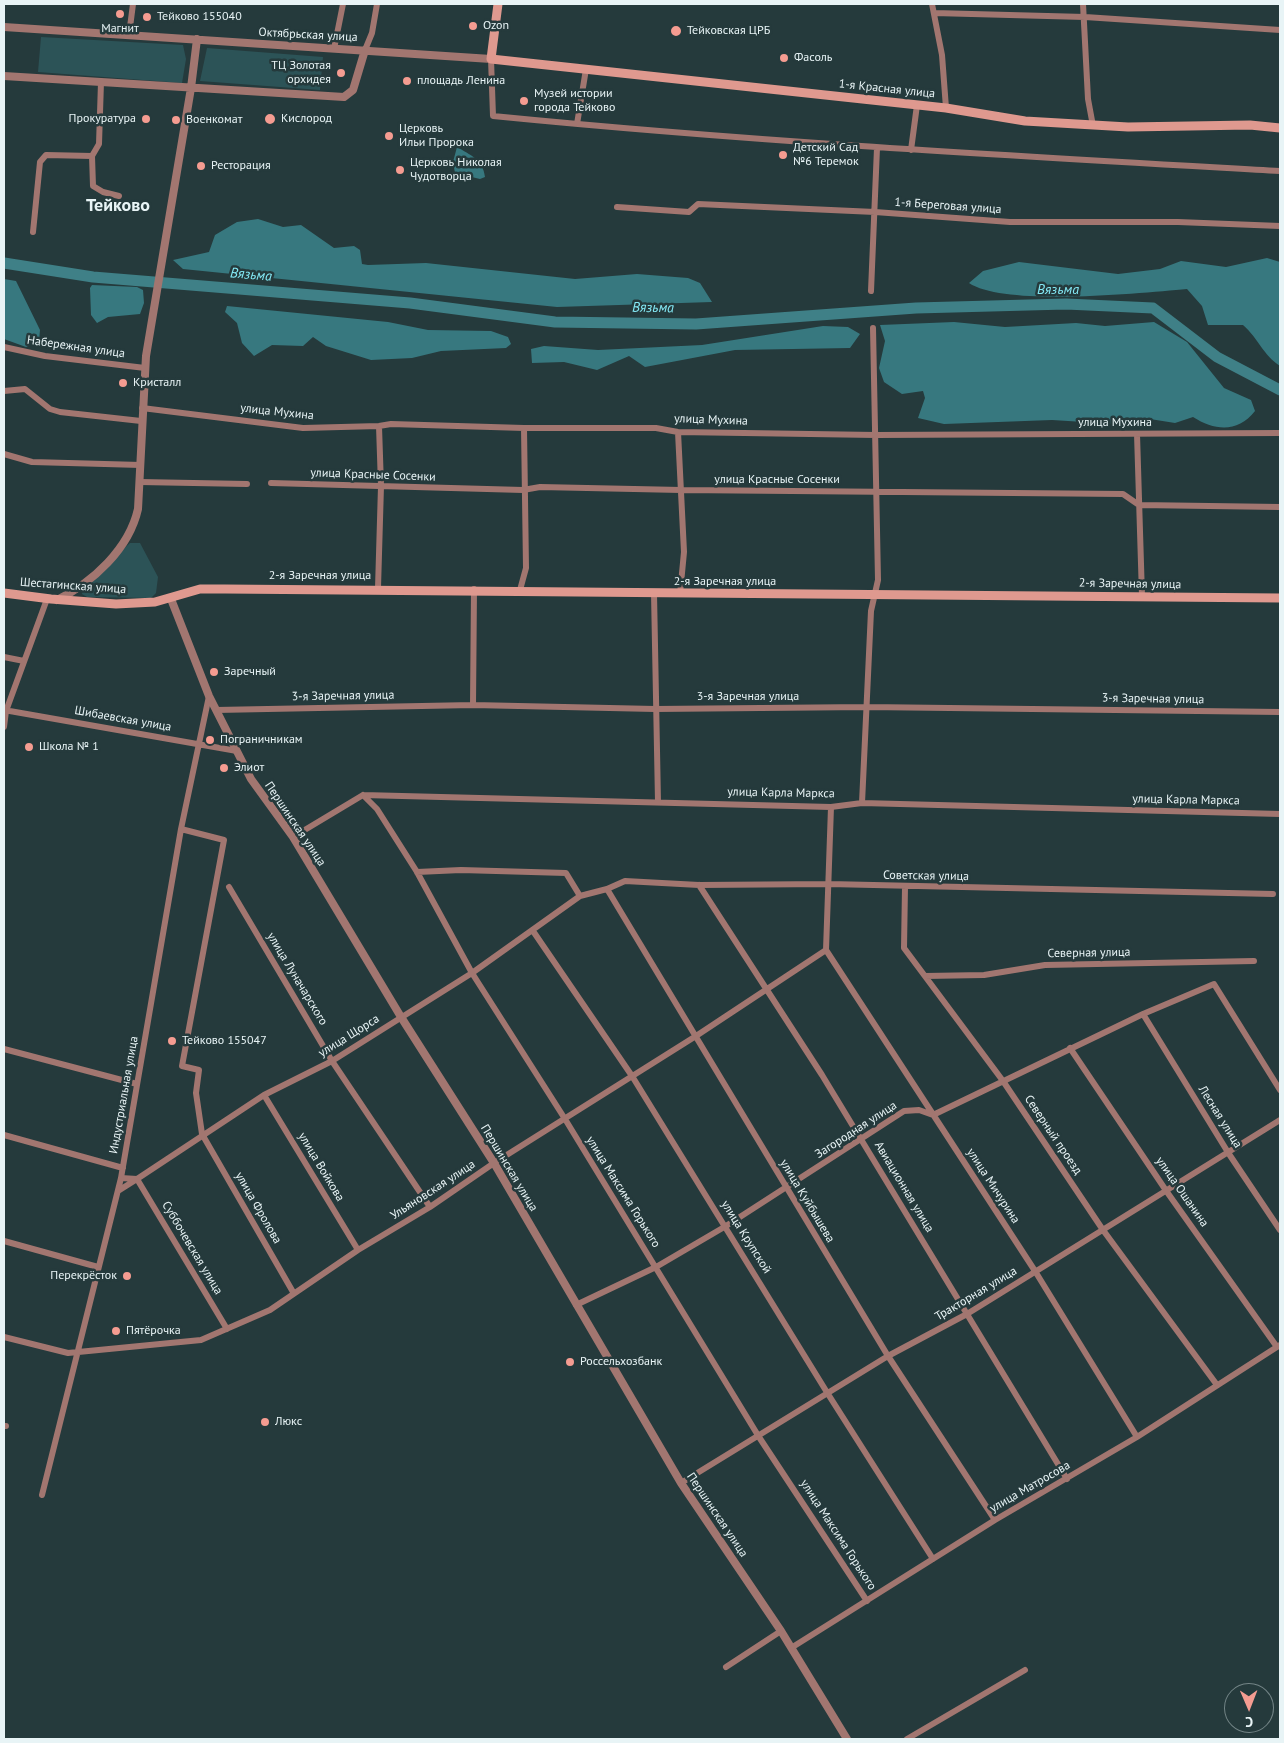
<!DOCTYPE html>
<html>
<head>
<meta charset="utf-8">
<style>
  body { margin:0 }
  #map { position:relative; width:1284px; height:1743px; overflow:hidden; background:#253a3c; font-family:"PT Sans",sans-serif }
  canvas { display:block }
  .frame { position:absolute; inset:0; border:5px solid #e8f4f6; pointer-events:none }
  .north { position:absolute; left:1224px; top:1683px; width:50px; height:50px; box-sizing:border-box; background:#253a3c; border:1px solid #738486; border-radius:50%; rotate:179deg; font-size:14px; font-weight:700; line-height:20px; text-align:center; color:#e8f4f6 }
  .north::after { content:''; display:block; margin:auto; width:18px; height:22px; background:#f59c91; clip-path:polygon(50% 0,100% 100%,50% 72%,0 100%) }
</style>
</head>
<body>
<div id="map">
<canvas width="1284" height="1743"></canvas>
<div class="frame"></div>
<div class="north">С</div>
</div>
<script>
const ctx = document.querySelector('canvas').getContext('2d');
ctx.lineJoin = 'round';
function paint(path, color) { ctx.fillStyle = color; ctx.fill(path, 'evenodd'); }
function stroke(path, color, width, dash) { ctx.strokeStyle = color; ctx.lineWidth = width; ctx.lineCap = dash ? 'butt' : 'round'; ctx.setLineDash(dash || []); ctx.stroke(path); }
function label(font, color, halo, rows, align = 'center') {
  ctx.font = font + ' "PT Sans",sans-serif'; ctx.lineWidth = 5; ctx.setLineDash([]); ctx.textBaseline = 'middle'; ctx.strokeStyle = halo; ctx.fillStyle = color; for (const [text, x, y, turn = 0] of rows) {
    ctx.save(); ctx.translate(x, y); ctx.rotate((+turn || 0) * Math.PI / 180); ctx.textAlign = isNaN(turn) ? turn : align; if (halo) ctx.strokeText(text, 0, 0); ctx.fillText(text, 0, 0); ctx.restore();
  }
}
paint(new Path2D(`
  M 41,37 L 183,45 L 186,59 L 182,83 L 38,72 Z
  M 207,48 L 323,57 L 320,90 L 200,81 Z
  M 130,543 L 140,543 L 158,577 L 156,593 L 151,598 L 87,597 L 82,594 L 83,587 Z`), '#2c5357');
paint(new Path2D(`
  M 457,147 C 470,155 483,159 485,177 L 480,179 L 455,173 L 453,162 Z
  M 258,219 L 283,227 L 301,225 L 334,248 L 354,246 L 360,250 L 362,264 L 368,265 L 426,263 L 575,279 L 637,274 L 688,278 L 700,283 L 712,302 L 557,307 L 183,269 L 173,260 L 209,252 L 215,235 L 237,222 Z
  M 1267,258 L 1280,262 L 1280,366 C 1263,355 1258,338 1243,325 L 1208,325 L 1202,306 L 1187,289 C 1141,293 1005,307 969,283 L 983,271 L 1019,262 L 1118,274 L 1160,269 L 1181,261 L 1226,267 Z
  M 4,279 L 16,281 L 40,330 L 39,341 L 26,347 L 4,339 Z
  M 92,285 L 137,287 L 143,290 L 144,303 L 140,314 L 108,317 L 97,323 L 91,315 L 90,288 Z
  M 227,306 L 388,322 L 428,330 L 491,331 L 508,337 L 511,344 L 506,348 L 441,351 L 412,358 L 371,360 L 326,346 L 313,337 L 303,346 L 272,345 L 254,356 L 242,343 L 237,323 L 225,312 Z
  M 954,322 L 1005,327 L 1076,323 L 1105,326 L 1154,322 L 1187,342 L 1224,388 L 1251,400 L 1255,411 C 1238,433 1215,431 1193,417 L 1175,423 L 1150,419 L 1132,425 L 1052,420 L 944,424 L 918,418 L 925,398 L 923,391 L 902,394 L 884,382 L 879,368 L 885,341 L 880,325 Z
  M 823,326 L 848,327 L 860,334 L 850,348 L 735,350 L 645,367 L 629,356 L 597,370 L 564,362 L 532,363 L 531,349 L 544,346 L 598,350 L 702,345 Z`), '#37787f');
stroke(new Path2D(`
  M 4,263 L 93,277 L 410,303 L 555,322 L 696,324 L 916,308 L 1066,304 L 1153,308 L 1217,357 L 1280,390`), '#3f8087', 11);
stroke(new Path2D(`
  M 932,4 L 942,55 L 946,108
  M 1083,4 L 1088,99 L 1093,126
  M 934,13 L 1085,17 L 1280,30
  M 129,35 L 133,4
  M 334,49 L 343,4
  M 365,50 L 372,33 L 377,4
  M 491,59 L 493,116 C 755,142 1017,156 1280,171
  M 577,124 L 586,69
  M 911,150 L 917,105
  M 92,156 L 93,186 L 103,192 L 119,196
  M 617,207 L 689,212 L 698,204 L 875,212 L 1010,222 L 1178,222 L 1280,226
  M 33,232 L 40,162 L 46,155 L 92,156 L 99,144 L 101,82
  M 871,291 L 877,148
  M 4,347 L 45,356 L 145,368
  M 4,391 L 25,389 L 50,409 L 60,412 L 141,421
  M 142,408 L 303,428 L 379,426 L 391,424 L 524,428 L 656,428 L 678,432 L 876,435 L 1280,433
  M 678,432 L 684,552 L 680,594
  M 1137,434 L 1142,596
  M 4,454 L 32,462 L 141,465
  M 140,482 L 247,484
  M 271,483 L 523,490 L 540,487 L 681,490 L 1123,494 L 1139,505 L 1280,507
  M 378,588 L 381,486 L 379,426
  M 520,590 L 526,568 L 524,428
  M 654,593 L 658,802
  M 4,657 L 24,661
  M 473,705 L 474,589
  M 4,710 L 237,751
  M 216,710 L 473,705 L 655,709 L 867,707 L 1280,712
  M 4,727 L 6,711 L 47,599
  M 363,795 L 377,809 L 417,872 L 472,973 L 565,1119 L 759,1437 L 867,1601
  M 862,803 L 871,611 L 878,580 L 873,328
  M 181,829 L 224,840 L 182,1066 L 199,1070 L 196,1093 L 202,1134 L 293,1292
  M 293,837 L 363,795 L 831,807 L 862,803 L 1280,814
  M 417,872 L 461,870 L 566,873 L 580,896
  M 699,885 L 822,1075 L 1067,1479
  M 229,887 L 332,1061 L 430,1207
  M 905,887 L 904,948 L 1003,1081 L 1103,1230 L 1217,1385
  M 607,889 L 888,1356 L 995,1520
  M 533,931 L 632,1076 L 828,1394 L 933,1559
  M 826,950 L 1035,1271 L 1137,1437
  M 826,950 L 831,807
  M 925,976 L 984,975 L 1045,965 L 1254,961
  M 1143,1014 L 1229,1154 L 1280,1230
  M 1070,1048 L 1167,1192 L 1277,1347
  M 4,1049 L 137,1084
  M 264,1095 L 358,1250
  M 4,1135 L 123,1168
  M 121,1178 L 137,1179 L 264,1095 L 332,1061 L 472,973 L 580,896 L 607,889 L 625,881 L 699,885 L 829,884 L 1273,894
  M 118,1191 L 137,1179 L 227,1329
  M 4,1241 L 98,1267
  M 576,1305 L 656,1267 L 726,1226 L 904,1111 L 919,1110 L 933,1115 L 1143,1014 L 1214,984 L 1280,1090
  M 4,1337 L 68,1353 L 201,1340 L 270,1310 L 358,1250 L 430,1207 L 494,1163 L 696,1036 L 826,950
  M 4,1426 L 6,1426
  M 681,1483 L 888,1356 L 967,1314 L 1280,1120
  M 42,1495 L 121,1178 L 181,829 L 209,696
  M 791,1648 L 995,1520 L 1137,1437 L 1280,1345
  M 726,1667 L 781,1631
  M 907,1739 L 1025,1670`), '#a27670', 6);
stroke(new Path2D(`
  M 4,27 L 491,59
  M 4,76 L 344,97 L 353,90 L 365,50
  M 171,599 L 209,696 L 251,779 L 293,837 L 401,1017 L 494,1163 L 681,1483 L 781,1631 L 847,1739
  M 57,600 C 93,582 129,549 138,509 L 146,356 L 191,88 L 197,39`), '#a27670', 8);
stroke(new Path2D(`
  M 498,4 L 491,59 L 946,108 L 1025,121 L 1128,127 L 1250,125 L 1280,128
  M 4,593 L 51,599 L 116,604 L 155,602 L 200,589 L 225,589 L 1280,598`), '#df998f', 9);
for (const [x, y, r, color] of [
  [120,14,5,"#f59c91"],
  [147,17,5,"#f59c91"],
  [473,26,5,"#f59c91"],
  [676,31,6,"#f59c91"],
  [784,58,5,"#f59c91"],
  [341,73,5,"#f59c91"],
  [407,81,5,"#f59c91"],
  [524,101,5,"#f59c91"],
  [146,119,5,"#f59c91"],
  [270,119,6,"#f59c91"],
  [176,120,5,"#f59c91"],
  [389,136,5,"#f59c91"],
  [783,155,5,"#f59c91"],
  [201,166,5,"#f59c91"],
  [400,170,5,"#f59c91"],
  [123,383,5,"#f59c91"],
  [214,672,5,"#f59c91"],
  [210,740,5,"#f59c91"],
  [29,747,5,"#f59c91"],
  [224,768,5,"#f59c91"],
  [172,1041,5,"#f59c91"],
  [127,1276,5,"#f59c91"],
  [116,1331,5,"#f59c91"],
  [570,1362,5,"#f59c91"],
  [265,1422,5,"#f59c91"]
]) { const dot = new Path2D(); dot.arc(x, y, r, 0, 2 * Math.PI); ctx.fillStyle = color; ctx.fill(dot); stroke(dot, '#253a3c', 2); }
label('12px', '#e8f4f6', '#253a3c', [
  ["Тейково 155040",157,17],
  ["Ozon",483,26],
  ["Магнит",120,29,"center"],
  ["Тейковская ЦРБ",687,31],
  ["Фасоль",794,58],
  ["ТЦ Золотая",331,66,"right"],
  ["орхидея",331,80,"right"],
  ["площадь Ленина",417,81],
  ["Музей истории",534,94],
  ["города Тейково",534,108],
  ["Прокуратура",136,119,"right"],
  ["Кислород",281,119],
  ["Военкомат",186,120],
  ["Церковь",399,129],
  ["Ильи Пророка",399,143],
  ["Детский Сад",793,148],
  ["№6 Теремок",793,162],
  ["Церковь Николая",410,163],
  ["Чудотворца",410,177],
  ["Ресторация",211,166],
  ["Кристалл",133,383],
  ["Заречный",224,672],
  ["Пограничникам",220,740],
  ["Школа № 1",39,747],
  ["Элиот",234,768],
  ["Тейково 155047",182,1041],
  ["Перекрёсток",117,1276,"right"],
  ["Пятёрочка",126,1331],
  ["Россельхозбанк",580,1362],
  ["Люкс",275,1422]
], 'left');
label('12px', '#e8f4f6', '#253a3c', [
  ["Октябрьская улица",308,35,3],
  ["1-я Красная улица",887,89,6],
  ["1-я Береговая улица",948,206,4],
  ["Набережная улица",76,347,8],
  ["улица Мухина",277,412,6],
  ["улица Мухина",711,420,2],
  ["улица Мухина",1115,423],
  ["улица Красные Сосенки",373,475,2],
  ["улица Красные Сосенки",777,480],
  ["2-я Заречная улица",320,576],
  ["2-я Заречная улица",725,582],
  ["2-я Заречная улица",1130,584,1],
  ["Шестагинская улица",73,586,4],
  ["3-я Заречная улица",343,696,-1],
  ["3-я Заречная улица",748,697],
  ["3-я Заречная улица",1153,699,1],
  ["Шибаевская улица",123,719,10],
  ["улица Карла Маркса",781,793,1],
  ["улица Карла Маркса",1186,800,1],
  ["Першинская улица",295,824,56],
  ["Советская улица",926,876,1],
  ["Северная улица",1089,953,-1],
  ["улица Луначарского",297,979,59],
  ["улица Щорса",349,1036,-32],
  ["Индустриальная улица",124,1095,-80],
  ["Лесная улица",1220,1117,58],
  ["Загородная улица",856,1130,-33],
  ["Северный проезд",1053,1135,56],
  ["улица Войкова",321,1167,59],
  ["Першинская улица",509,1168,59],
  ["улица Мичурина",993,1186,57],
  ["Авиационная улица",904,1187,59],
  ["Ульяновская улица",433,1190,-33],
  ["улица Максима Горького",623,1192,58],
  ["улица Ошанина",1182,1192,55],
  ["улица Куйбышева",807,1201,59],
  ["улица Фролова",258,1208,60],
  ["улица Крупской",746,1237,58],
  ["Суббочевская улица",192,1248,59],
  ["Тракторная улица",976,1294,-31],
  ["улица Матросова",1030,1487,-30],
  ["Першинская улица",717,1515,56],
  ["улица Максима Горького",838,1535,57]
]);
label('italic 14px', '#84e9f5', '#253a3c', [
  ["Вязьма",251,275,5],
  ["Вязьма",1058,290],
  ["Вязьма",653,308,1]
]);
label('bold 18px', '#e8f4f6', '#253a3c', [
  ["Тейково",118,206]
]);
</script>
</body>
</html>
